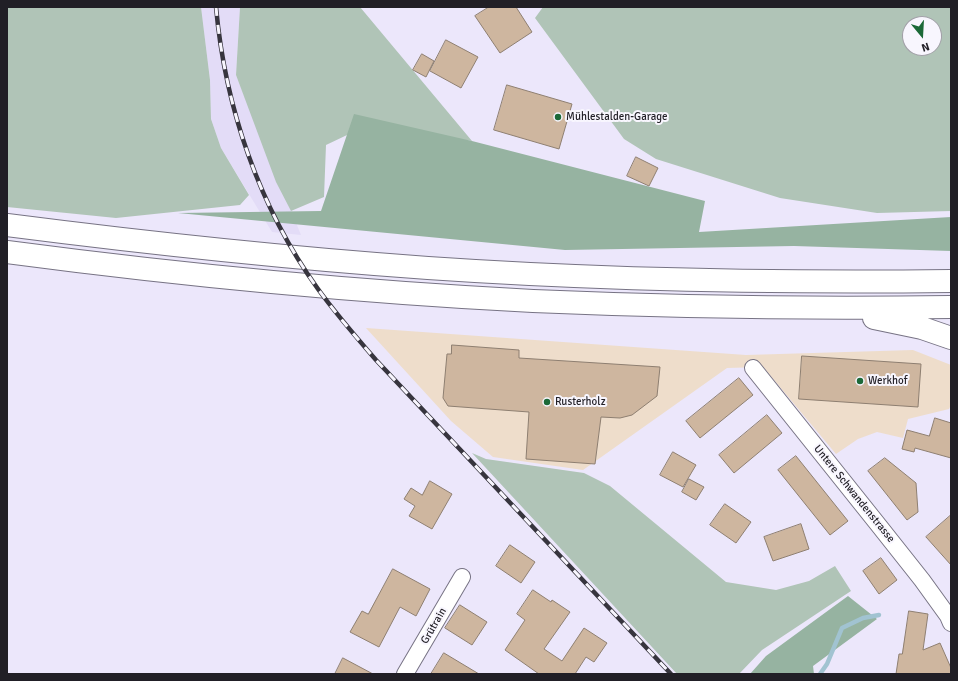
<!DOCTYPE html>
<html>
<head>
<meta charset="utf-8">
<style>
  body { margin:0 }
  #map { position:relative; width:958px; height:681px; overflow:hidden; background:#ece7fb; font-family:Signika,sans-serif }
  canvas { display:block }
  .frame { position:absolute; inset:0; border:8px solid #211f26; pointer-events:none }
  .north { position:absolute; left:902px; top:16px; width:40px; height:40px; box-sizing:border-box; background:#f8f6fe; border:1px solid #a2a0a8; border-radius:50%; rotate:162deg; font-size:11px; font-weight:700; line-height:16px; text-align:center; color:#211f26 }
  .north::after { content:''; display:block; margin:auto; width:14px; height:18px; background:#1c6938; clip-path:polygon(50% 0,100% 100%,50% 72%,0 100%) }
</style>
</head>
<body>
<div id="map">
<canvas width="958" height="681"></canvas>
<div class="frame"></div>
<div class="north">N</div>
</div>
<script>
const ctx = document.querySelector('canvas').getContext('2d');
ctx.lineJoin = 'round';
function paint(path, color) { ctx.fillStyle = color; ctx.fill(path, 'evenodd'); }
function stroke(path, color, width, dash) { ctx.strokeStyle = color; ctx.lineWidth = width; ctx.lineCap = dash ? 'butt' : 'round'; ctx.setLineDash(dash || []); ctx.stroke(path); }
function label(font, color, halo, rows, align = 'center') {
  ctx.font = font + ' Signika,sans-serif'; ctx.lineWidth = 4; ctx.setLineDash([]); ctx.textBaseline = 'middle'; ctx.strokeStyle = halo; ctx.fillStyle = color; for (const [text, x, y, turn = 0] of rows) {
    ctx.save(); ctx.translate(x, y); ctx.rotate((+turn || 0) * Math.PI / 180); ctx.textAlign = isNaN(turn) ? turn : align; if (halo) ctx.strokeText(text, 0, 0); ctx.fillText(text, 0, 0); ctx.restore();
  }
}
paint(new Path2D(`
  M 201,7 L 240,7 L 236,75 L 301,235 L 272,232 L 221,148 L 211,119 L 210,80 Z`), '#e3dcf7');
paint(new Path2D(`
  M 366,328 L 746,355 L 913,350 L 951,365 L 951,405 L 949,409 L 908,419 L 903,438 L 877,432 L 858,439 L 836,454 L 763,367 L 727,368 L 583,470 L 493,457 L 451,421 Z`), '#eeddcb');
paint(new Path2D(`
  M 7,7 L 201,7 L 210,80 L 211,119 L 221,148 L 249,195 L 240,205 L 116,218 L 7,207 Z
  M 240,7 L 360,7 L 472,141 L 366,126 L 326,145 L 324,197 L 291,211 L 276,182 L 236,75 Z
  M 543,7 L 951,7 L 951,211 L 877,213 L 780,198 L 656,159 L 624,139 L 535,18 ZM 910,24 L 934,24 L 934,48 L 910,48 Z
  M 472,453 L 486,459 L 584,473 L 610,486 L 726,582 L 776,590 L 809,581 L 835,566 L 851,591 L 762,650 L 739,674 L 677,674 Z`), '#b0c4b7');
paint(new Path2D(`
  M 354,114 L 472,141 L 705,201 L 699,232 L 951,217 L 951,251 L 794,246 L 565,250 L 178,213 L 321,211 Z
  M 848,596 L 877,619 L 813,666 L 814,674 L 750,674 L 766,656 Z`), '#96b3a1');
stroke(new Path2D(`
  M 820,674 L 827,664 L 842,628 L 863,618 L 879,615`), '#a1c3d1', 4.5);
const building = new Path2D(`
  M 489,7 L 516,7 L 532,32 L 500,53 L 475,16 Z
  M 446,40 L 478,57 L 461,88 L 430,71 Z
  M 422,54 L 434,61 L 426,77 L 413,70 Z
  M 507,85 L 572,104 L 559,149 L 494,130 Z
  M 636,157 L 658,168 L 649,186 L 627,176 Z
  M 452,345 L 519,350 L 519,358 L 660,367 L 657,396 L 632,415 L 620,418 L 601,417 L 595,464 L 526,459 L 529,412 L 448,406 L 443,398 L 447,354 L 451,354 Z
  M 802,356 L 921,364 L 918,407 L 799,399 Z
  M 739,378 L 753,395 L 700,438 L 686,421 Z
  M 767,415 L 782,433 L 734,473 L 719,455 Z
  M 935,418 L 951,423 L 951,458 L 915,448 L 914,452 L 902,449 L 907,430 L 929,436 Z
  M 673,452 L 696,465 L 683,487 L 660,475 Z
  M 796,456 L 848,521 L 830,535 L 778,470 Z
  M 885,458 L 916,483 L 918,512 L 907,520 L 868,471 Z
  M 689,479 L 704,487 L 696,500 L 682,492 Z
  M 430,481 L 452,494 L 432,529 L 409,516 L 415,506 L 404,499 L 411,488 L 422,495 Z
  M 725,504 L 751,522 L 736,543 L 710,525 Z
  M 951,515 L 951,565 L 926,537 Z
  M 801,524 L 809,549 L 773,561 L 764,537 Z
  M 510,545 L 535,562 L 521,583 L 496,566 Z
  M 881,558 L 897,580 L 879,594 L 863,571 Z
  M 393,569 L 430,589 L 416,616 L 400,607 L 379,647 L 350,632 L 362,611 L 368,614 Z
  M 533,590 L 551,602 L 552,600 L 570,612 L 544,649 L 562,661 L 584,628 L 607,643 L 594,662 L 586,657 L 575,674 L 539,674 L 505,650 L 525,620 L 517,614 Z
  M 460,605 L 487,622 L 472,645 L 445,628 Z
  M 909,611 L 928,614 L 923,650 L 940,643 L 951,668 L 951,674 L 896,674 L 899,654 L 902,654 Z
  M 444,653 L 479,674 L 431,674 Z
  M 343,658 L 373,674 L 335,674 Z`);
paint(building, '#ceb69f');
stroke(building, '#8e7f71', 1);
const street = new Path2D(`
  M 753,368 L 880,527 L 922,580 L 948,616 L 951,623
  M 405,674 L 462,577`);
const highway = new Path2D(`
  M 7,225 C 147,243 287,258 428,268 C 602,280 777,283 951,281
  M 7,252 C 181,275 357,292 533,301 C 672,307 811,309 951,307
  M 874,318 L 922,328 L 951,338`);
stroke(street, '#777384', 18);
stroke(highway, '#777384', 24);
stroke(street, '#fff', 16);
stroke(highway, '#fff', 22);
const rail = new Path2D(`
  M 216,7 C 225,107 259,207 318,289 C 336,314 356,337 376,360 L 671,674`);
stroke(rail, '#37353e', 4.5);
stroke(rail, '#f8f6fe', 3, [9]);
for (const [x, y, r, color] of [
  [558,117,4,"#1c6938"],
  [860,381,4,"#1c6938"],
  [547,402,4,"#1c6938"]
]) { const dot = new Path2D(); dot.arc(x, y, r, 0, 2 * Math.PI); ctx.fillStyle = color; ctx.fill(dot); stroke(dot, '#f8f6fe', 1.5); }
label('11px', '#211f26', '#f8f6fe', [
  ["Mühlestalden-Garage",566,117],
  ["Werkhof",868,381],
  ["Rusterholz",555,402]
], 'left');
label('11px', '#211f26', '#f8f6fe', [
  ["Untere Schwandenstrasse",854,494,51],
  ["Grütrain",434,626,-60]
]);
</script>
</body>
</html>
